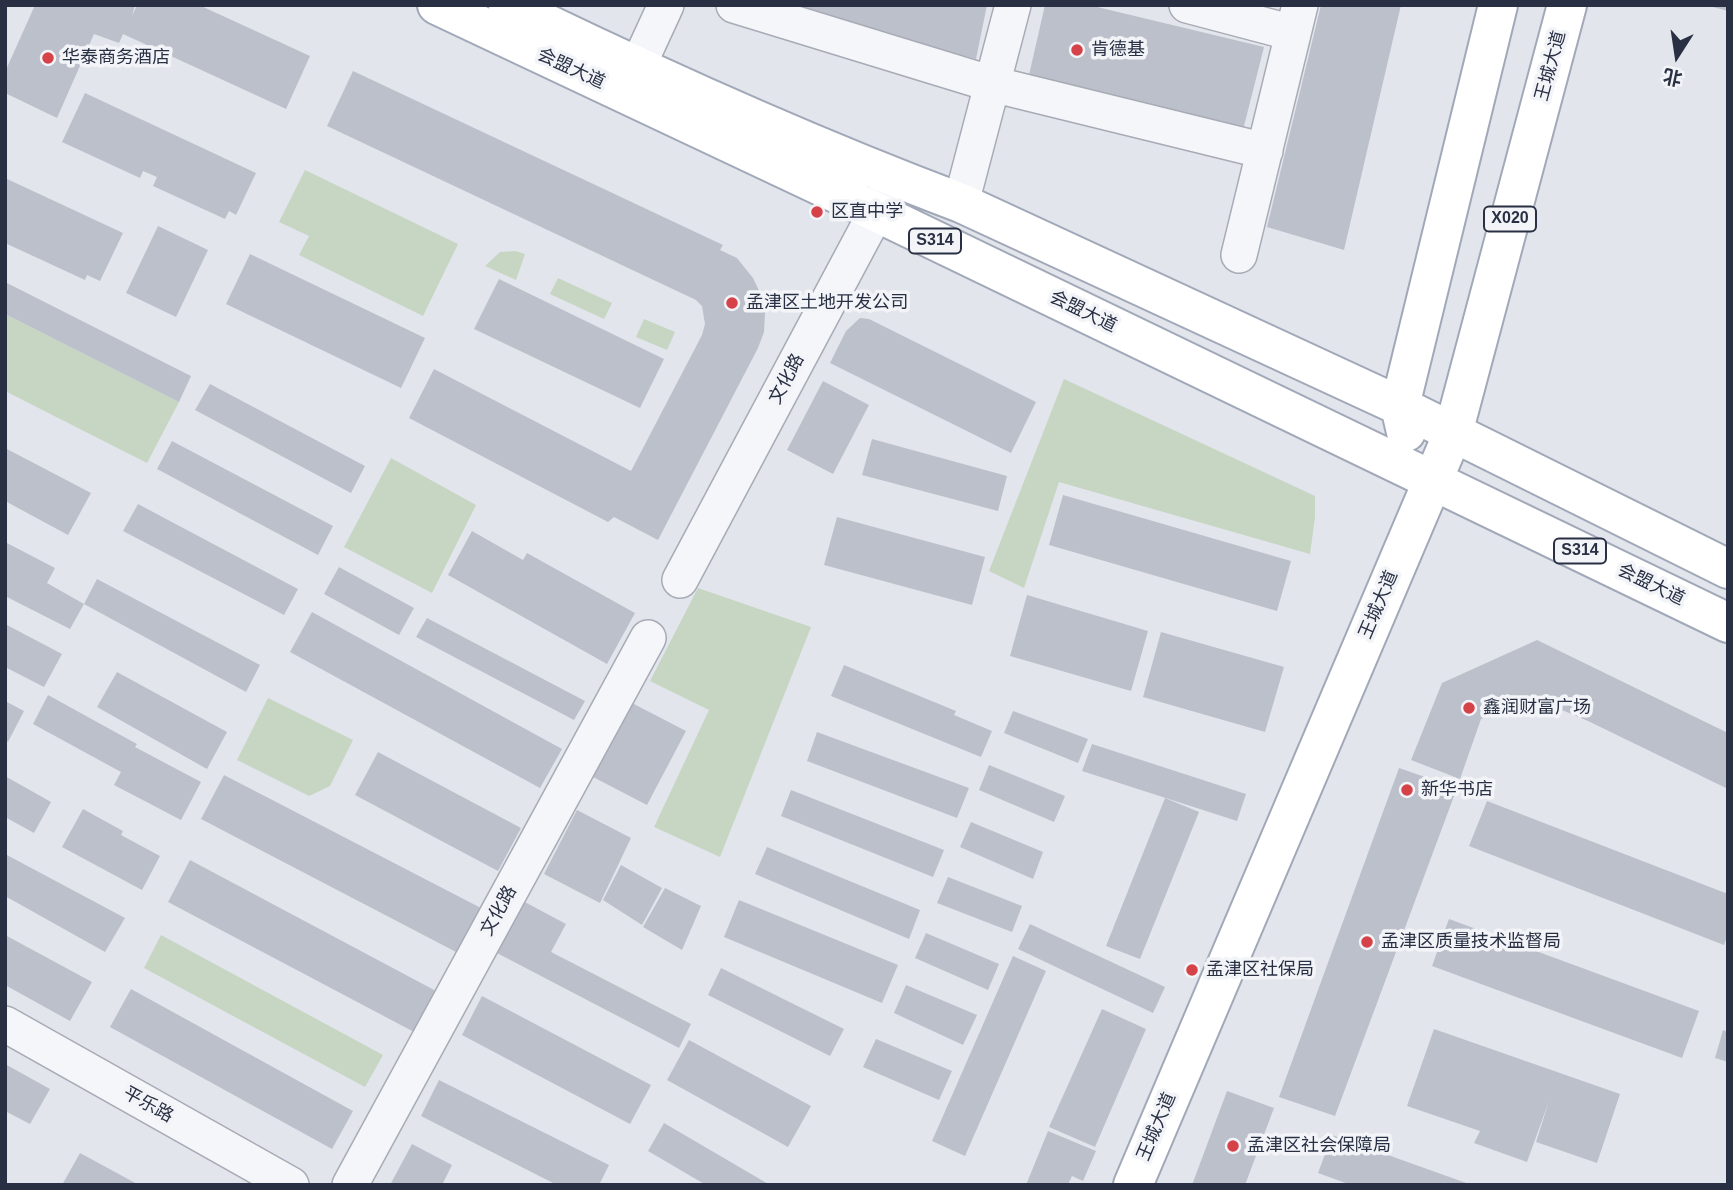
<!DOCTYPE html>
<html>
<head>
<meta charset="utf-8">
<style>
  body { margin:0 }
  #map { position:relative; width:1733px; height:1190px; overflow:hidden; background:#e2e5eb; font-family:Arial,"Noto Sans SC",sans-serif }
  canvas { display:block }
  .frame { position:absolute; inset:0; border:7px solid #293044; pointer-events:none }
  .north { position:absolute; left:1642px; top:21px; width:70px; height:70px; -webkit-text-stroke:5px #f2f4f8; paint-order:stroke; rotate:192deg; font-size:19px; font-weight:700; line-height:28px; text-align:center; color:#293044 }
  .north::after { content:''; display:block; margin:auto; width:24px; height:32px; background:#293044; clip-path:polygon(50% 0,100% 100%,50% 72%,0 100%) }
</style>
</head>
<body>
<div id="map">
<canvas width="1733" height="1190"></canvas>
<div class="frame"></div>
<div class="north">北</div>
</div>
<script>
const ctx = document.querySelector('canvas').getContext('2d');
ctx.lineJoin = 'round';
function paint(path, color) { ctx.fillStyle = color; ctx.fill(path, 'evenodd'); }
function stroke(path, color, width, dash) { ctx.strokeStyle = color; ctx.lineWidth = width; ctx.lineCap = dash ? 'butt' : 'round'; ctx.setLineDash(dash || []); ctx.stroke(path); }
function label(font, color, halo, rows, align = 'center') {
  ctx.font = font + ' Arial,"Noto Sans SC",sans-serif'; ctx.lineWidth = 7; ctx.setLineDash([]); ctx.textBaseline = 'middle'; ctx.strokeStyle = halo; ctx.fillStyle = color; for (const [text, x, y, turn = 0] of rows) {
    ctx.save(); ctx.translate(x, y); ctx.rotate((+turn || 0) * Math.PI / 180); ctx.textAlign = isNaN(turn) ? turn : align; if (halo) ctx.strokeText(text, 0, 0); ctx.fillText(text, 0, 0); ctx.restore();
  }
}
paint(new Path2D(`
  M 305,170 L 458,244 L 423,316 L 299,255 L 309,236 L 279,222 Z
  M 515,251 L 525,254 L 516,280 L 485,266 L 500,252 Z
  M 558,278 L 612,303 L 604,319 L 550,294 Z
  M 5,314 L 179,402 L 147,463 L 5,391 Z
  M 644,319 L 675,332 L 667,350 L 636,337 Z
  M 1064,379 L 1315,496 L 1315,517 L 1310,554 L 1059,482 L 1024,588 L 989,571 Z
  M 391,458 L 476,505 L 432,593 L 344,547 Z
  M 698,588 L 811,627 L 720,857 L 654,827 L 709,710 L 650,681 Z
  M 268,698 L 353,740 L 330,786 L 309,796 L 237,760 Z
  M 161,935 L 383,1055 L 365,1087 L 144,968 Z`), '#c6d6c3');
paint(new Path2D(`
  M 35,5 L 135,5 L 132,16 L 137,5 L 199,5 L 310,56 L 286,109 L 123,34 L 119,43 L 94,34 L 57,118 L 5,93 L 5,72 Z
  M 776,5 L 987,5 L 976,59 Z
  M 1045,5 L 1089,5 L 1264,47 L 1243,130 L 1029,75 Z
  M 1321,5 L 1401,5 L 1344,250 L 1267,227 Z
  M 1709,5 L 1728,5 L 1728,11 L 1709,6 Z
  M 353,71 L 723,245 L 720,250 L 737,258 L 753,278 L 763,299 L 765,313 L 764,332 L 758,348 L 658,540 L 614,517 L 608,522 L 409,418 L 434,369 L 631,471 L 702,335 L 705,324 L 702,306 L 696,300 L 327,126 Z
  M 85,93 L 256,173 L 236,215 L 229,211 L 225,219 L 153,186 L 157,177 L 143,171 L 140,178 L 62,142 Z
  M 5,178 L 123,233 L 100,281 L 87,275 L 85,280 L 5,243 Z
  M 158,226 L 208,250 L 176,317 L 126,293 Z
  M 250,254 L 425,338 L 401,388 L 226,304 Z
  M 499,279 L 664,359 L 640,408 L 474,329 Z
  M 5,282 L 191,376 L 179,402 L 5,314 Z
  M 860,318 L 869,319 L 1036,402 L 1011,453 L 830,363 L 846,331 Z
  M 823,381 L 869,405 L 833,474 L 787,450 Z
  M 210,384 L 365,466 L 351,493 L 195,410 Z
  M 872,439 L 1007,476 L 998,511 L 862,475 Z
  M 172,441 L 333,526 L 318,555 L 157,469 Z
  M 5,448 L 91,493 L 68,535 L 5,501 Z
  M 1063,495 L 1291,561 L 1277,611 L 1049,545 Z
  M 138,504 L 298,589 L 284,615 L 123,531 Z
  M 837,517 L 985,557 L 972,605 L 824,565 Z
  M 472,531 L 523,560 L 527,553 L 635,613 L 607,664 L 448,575 Z
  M 5,542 L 55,568 L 47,583 L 84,604 L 70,629 L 5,596 Z
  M 339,567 L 414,608 L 399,635 L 324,594 Z
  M 97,579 L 260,665 L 246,692 L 84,604 Z
  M 1027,595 L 1148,631 L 1131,691 L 1010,656 Z
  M 312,612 L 562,749 L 540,788 L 290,652 Z
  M 427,618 L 585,701 L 574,720 L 416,637 Z
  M 5,624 L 62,654 L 44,687 L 5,667 Z
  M 1161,632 L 1284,667 L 1265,732 L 1143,697 Z
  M 1537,640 L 1728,733 L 1728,789 L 1588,721 L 1531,697 L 1481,719 L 1460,779 L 1411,760 L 1442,683 Z
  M 844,665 L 956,711 L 954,715 L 992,731 L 981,757 L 831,696 Z
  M 117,672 L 227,732 L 207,769 L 97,707 Z
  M 48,695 L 137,744 L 135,747 L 201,782 L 181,820 L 114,785 L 121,772 L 33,724 Z
  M 5,701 L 24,711 L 8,742 L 5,740 Z
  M 632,703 L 686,731 L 647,805 L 593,777 Z
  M 1013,711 L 1088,739 L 1078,763 L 1004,733 Z
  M 817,732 L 969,788 L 957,818 L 807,761 Z
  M 1092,744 L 1246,794 L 1237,821 L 1082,771 Z
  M 378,752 L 521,828 L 498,871 L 355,795 Z
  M 989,765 L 1065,796 L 1054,822 L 979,790 Z
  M 1399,768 L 1457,788 L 1335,1116 L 1279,1097 Z
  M 224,775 L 481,908 L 458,953 L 201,819 Z
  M 5,776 L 51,802 L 34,833 L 5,817 Z
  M 791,790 L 944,850 L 933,877 L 781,816 Z
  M 1165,798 L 1199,812 L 1140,959 L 1106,946 Z
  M 1487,801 L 1728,894 L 1728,934 L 1724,945 L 1469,846 Z
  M 83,809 L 123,831 L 121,835 L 160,856 L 142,890 L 62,847 Z
  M 577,810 L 631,838 L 600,903 L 544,874 Z
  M 971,822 L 1043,852 L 1033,879 L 960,847 Z
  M 767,847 L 920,910 L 909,939 L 755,874 Z
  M 5,854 L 125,918 L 105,952 L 5,896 Z
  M 190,860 L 436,991 L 414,1032 L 168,902 Z
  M 621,865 L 662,888 L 642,925 L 603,900 Z
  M 948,877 L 1022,906 L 1012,932 L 937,903 Z
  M 665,888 L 701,906 L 682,950 L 643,927 Z
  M 739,900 L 898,965 L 882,1003 L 724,937 Z
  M 523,901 L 566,924 L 551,952 L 691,1024 L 679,1048 L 495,952 Z
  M 1449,919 L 1699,1011 L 1682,1058 L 1432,966 Z
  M 1030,924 L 1165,987 L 1153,1013 L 1018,949 Z
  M 926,933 L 999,964 L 988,990 L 915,958 Z
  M 5,935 L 92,982 L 70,1021 L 5,985 Z
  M 1013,956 L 1046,971 L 965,1156 L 932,1141 Z
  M 721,968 L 844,1029 L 830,1056 L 708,995 Z
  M 906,985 L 977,1015 L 963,1045 L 894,1013 Z
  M 131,989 L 353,1111 L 332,1149 L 110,1027 Z
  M 482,996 L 651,1085 L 630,1124 L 462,1035 Z
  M 1102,1009 L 1146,1029 L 1095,1147 L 1049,1127 Z
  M 1434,1029 L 1620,1094 L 1597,1163 L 1536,1142 L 1549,1101 L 1527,1162 L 1474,1143 L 1480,1131 L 1407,1106 Z
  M 1723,1030 L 1728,1032 L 1728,1062 L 1715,1058 Z
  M 876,1039 L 952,1071 L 939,1100 L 863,1067 Z
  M 689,1040 L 811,1106 L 788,1147 L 667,1080 Z
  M 5,1064 L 50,1089 L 30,1124 L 5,1111 Z
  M 439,1080 L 609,1165 L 599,1185 L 557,1185 L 421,1116 Z
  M 1227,1091 L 1274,1108 L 1245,1185 L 1192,1185 Z
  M 664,1123 L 770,1185 L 706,1185 L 648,1151 Z
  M 1048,1131 L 1096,1151 L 1083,1181 L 1072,1176 L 1068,1185 L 1026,1185 Z
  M 1332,1135 L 1469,1184 L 1469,1185 L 1351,1185 L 1318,1173 Z
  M 412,1144 L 452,1165 L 442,1185 L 390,1185 Z
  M 80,1153 L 139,1185 L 62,1185 Z`), '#bcc0cb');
const minor = new Path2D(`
  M 734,5 L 992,84 L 1265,151
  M 1187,5 L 1293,33
  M 637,68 L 666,5
  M 961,203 L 1013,5
  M 1239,255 L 1300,5
  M 680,580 L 889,188
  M 5,1024 L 291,1185
  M 350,1185 L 648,638`);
const major = new Path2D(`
  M 437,5 L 876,212 L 1728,623
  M 508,5 C 656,77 807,145 961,203 L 1400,406 L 1728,569
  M 1406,432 L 1400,406 L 1498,5
  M 1133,1185 L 1453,433 L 1567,5`);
stroke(minor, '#a7abb6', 38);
stroke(major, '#a1a8b8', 42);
stroke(minor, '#f5f6f9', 35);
stroke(major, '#fff', 38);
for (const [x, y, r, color] of [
  [1077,50,7,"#d54248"],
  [48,58,7,"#d54248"],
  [817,212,7,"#d54248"],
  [732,303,7,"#d54248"],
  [1469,708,7,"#d54248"],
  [1407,790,7,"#d54248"],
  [1367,942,7,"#d54248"],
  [1192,970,7,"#d54248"],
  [1233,1146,7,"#d54248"]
]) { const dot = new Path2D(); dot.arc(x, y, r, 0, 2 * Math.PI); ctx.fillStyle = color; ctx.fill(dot); stroke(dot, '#f2f4f8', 2.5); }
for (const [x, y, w] of [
  [1510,219,52],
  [935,241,52],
  [1580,551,52]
]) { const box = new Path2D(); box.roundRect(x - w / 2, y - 12.5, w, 25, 5); ctx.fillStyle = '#f2f4f8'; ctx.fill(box); stroke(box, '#293044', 2); }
label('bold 16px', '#293044', null, [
  ["X020",1510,219],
  ["S314",935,241],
  ["S314",1580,551]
]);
label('18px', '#293044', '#f2f4f8', [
  ["肯德基",1091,50],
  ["华泰商务酒店",62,58],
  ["区直中学",831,212],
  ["孟津区土地开发公司",746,303],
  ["鑫润财富广场",1483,708],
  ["新华书店",1421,790],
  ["孟津区质量技术监督局",1381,942],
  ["孟津区社保局",1206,970],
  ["孟津区社会保障局",1247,1146]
], 'left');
label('18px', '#293044', '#f2f4f8', [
  ["王城大道",1551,66,-75],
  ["会盟大道",571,69,25],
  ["会盟大道",1083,312,26],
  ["文化路",787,379,-62],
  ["会盟大道",1651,585,26],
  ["王城大道",1379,605,-67],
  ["文化路",499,911,-61],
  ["平乐路",148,1105,29],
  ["王城大道",1157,1127,-67]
]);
</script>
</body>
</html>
